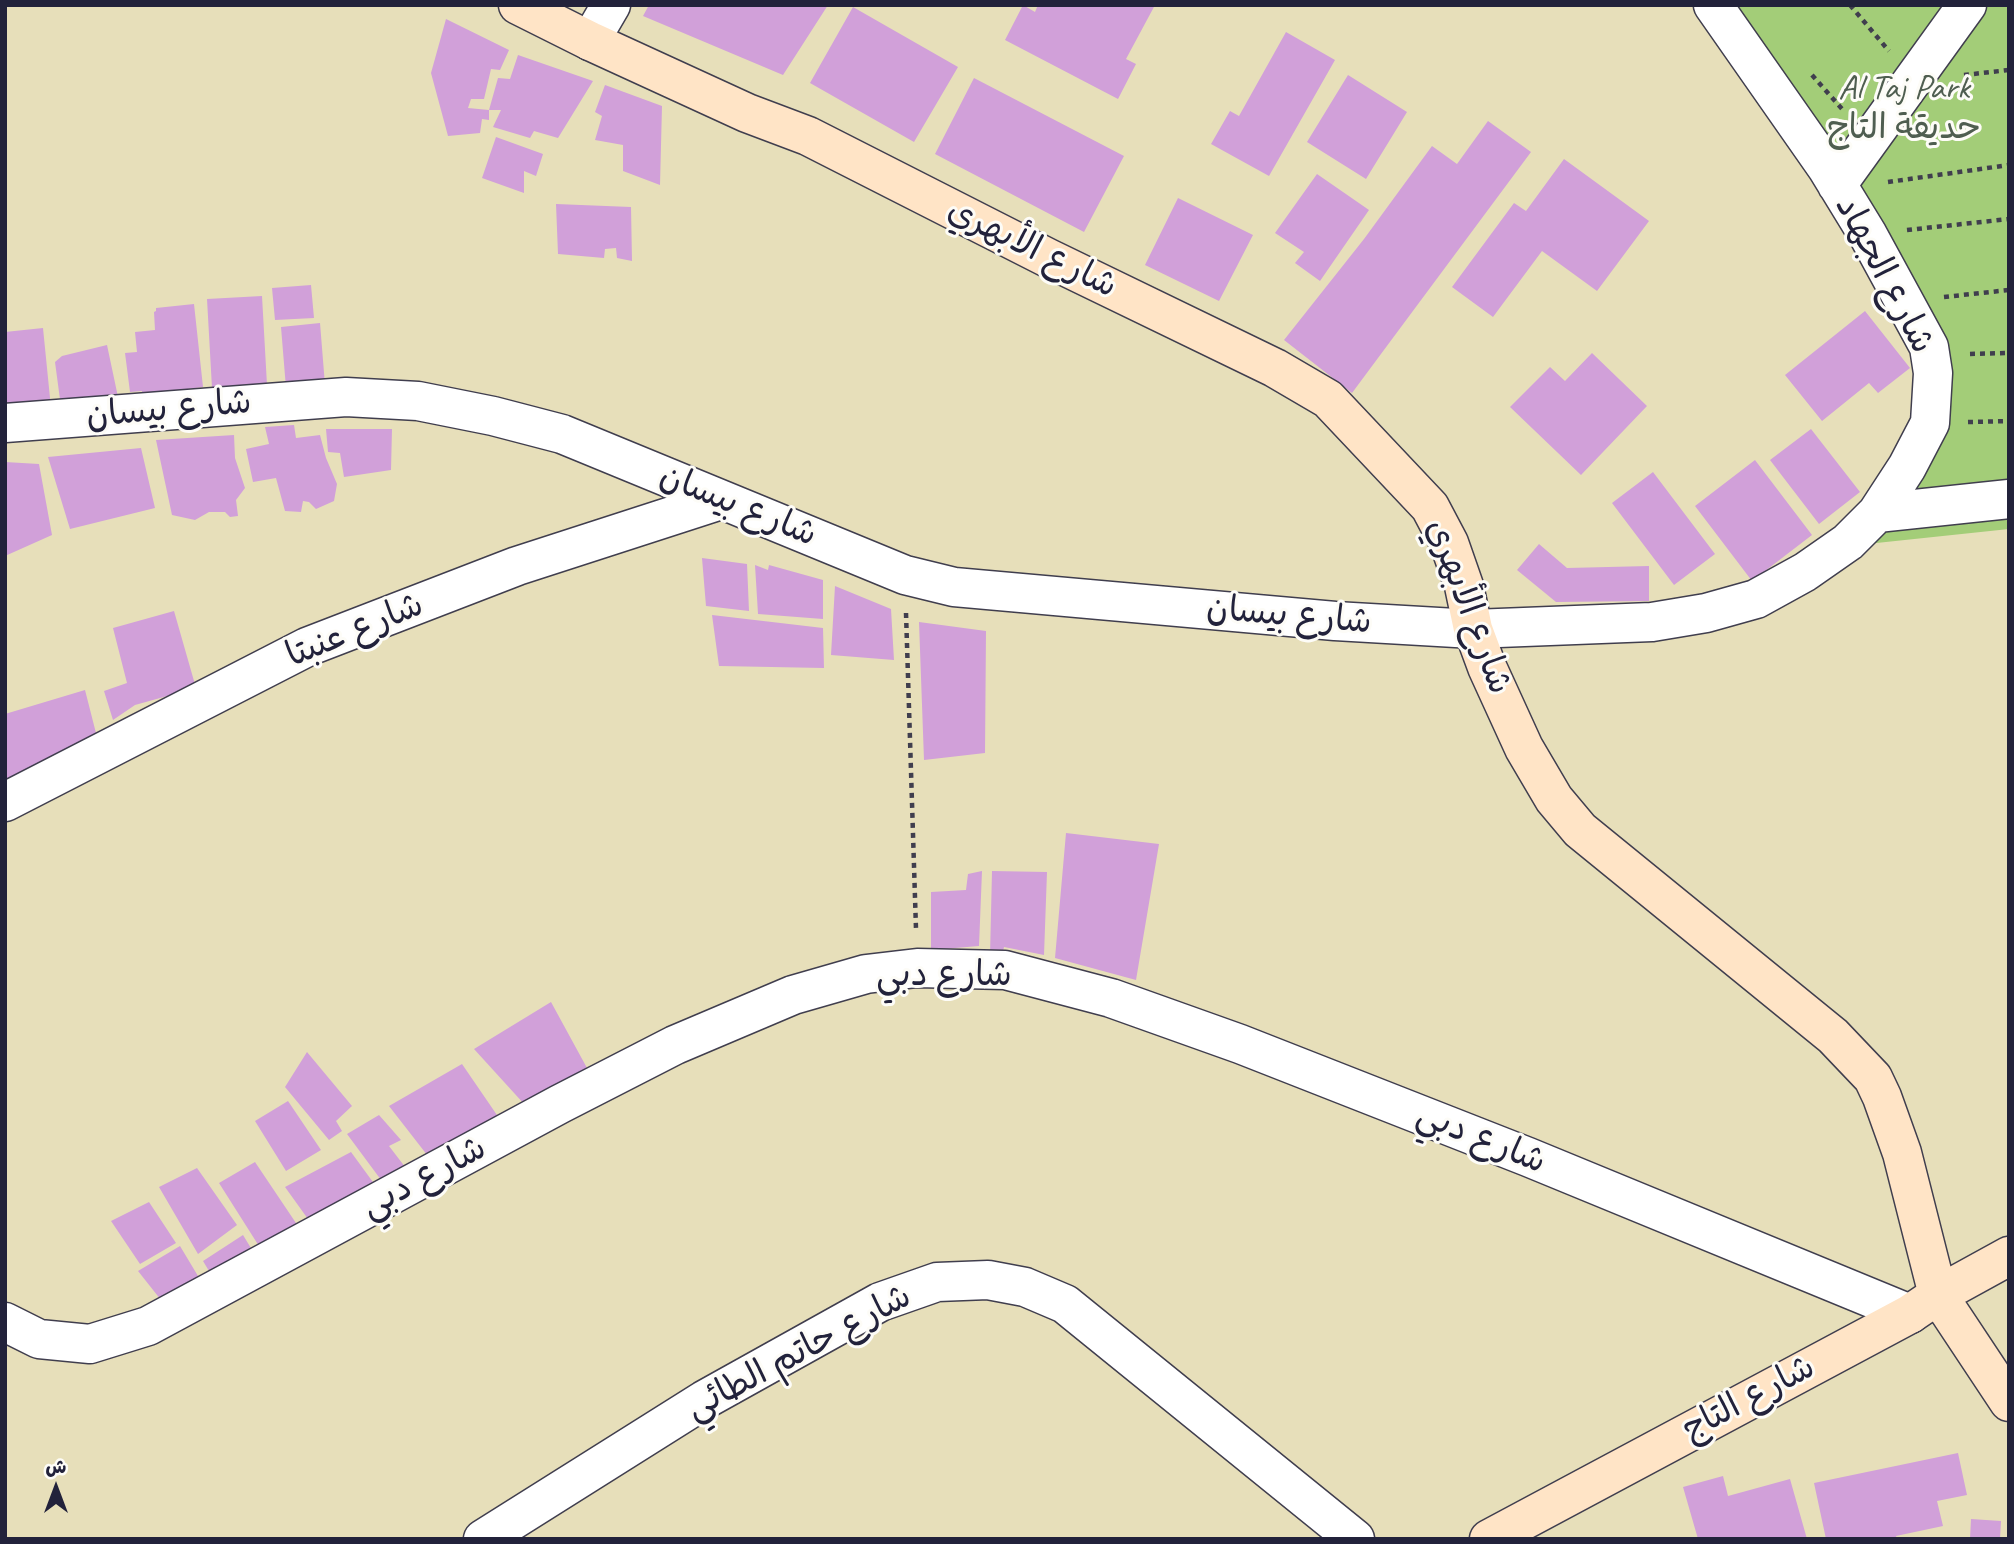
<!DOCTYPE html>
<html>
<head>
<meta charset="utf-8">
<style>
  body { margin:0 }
  #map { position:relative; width:2014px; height:1544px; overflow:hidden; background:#e7dfba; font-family:Caveat,"Playpen Sans Arabic",sans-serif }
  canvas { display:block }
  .frame { position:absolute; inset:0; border:7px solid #22223b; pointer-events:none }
  .north { position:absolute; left:21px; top:1453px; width:70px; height:70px; -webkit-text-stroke:5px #fdfcf7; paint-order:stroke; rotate:0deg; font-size:19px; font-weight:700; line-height:28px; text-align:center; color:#22223b }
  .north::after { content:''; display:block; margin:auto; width:24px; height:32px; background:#22223b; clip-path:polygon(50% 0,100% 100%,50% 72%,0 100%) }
</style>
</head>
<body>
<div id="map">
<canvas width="2014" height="1544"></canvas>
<div class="frame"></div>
<div class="north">ش</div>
</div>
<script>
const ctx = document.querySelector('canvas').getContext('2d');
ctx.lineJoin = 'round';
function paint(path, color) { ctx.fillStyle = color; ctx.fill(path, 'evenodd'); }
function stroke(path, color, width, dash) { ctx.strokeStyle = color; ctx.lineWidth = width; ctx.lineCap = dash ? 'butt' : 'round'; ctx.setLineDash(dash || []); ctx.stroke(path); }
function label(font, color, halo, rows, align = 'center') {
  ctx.font = font + ' Caveat,"Playpen Sans Arabic",sans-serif'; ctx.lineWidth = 6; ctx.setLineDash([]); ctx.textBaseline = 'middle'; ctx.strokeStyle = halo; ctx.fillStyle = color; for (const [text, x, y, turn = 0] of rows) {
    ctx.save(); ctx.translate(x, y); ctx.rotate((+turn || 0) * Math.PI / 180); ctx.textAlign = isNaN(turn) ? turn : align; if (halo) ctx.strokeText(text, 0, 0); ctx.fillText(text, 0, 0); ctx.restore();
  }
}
paint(new Path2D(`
  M 1704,5 L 2009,5 L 2009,529 L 1867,544 L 1943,354 Z`), '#a3cd78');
paint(new Path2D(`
  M 649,5 L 828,5 L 783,75 L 643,16 Z
  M 1023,5 L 1035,12 L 1038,5 L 1155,5 L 1126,59 L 1136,64 L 1118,99 L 1005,40 Z
  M 853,7 L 958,67 L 914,142 L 810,83 Z
  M 446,19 L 509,50 L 500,70 L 491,69 L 484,99 L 471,99 L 468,108 L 489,110 L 498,78 L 510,79 L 518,55 L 593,81 L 558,138 L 534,131 L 530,138 L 493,127 L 501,110 L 489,110 L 489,120 L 482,119 L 480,133 L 448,136 L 431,73 Z
  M 1286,32 L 1335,60 L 1269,176 L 1211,144 L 1230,111 L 1239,116 Z
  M 1348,75 L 1407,112 L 1366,179 L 1307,142 Z
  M 974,78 L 1124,156 L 1084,232 L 935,154 Z
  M 605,85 L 662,106 L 660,185 L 623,171 L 623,145 L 595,140 L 602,116 L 595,112 Z
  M 1488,121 L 1531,152 L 1352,393 L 1284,340 L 1364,239 L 1432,146 L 1457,164 Z
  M 496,137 L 543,154 L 536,176 L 524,171 L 524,193 L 482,178 Z
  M 1564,159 L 1649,221 L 1597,291 L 1542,251 L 1493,317 L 1452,287 L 1514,203 L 1526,211 Z
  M 1317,174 L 1369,210 L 1320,281 L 1295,263 L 1304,252 L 1275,233 Z
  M 1178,198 L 1253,235 L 1219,301 L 1145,265 Z
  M 556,204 L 631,207 L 632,261 L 617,258 L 616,248 L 605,249 L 604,258 L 558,254 Z
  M 311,285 L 314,318 L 275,320 L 272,288 Z
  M 262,296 L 267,385 L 212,388 L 207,299 Z
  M 194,304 L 203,387 L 142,395 L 142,391 L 130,392 L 125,353 L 137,352 L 135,332 L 155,330 L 154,312 L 156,311 L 156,308 Z
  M 1865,311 L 1910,368 L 1878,393 L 1869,383 L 1822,421 L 1785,375 Z
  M 320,323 L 325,385 L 286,388 L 281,327 Z
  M 43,328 L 51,408 L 5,412 L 5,332 Z
  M 107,345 L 118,397 L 61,407 L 55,362 L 62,356 Z
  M 1592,353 L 1647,406 L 1581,475 L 1510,407 L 1550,367 L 1565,381 Z
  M 294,425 L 296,438 L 320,435 L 326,458 L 337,484 L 334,501 L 316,509 L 309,502 L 303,501 L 301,512 L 285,511 L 276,478 L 253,482 L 246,449 L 269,444 L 265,427 Z
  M 326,429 L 392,429 L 391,470 L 344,477 L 340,453 L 328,452 Z
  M 1811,429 L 1860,492 L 1819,524 L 1770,460 Z
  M 234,435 L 235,458 L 245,488 L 236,500 L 238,516 L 230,517 L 225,512 L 209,512 L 195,520 L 172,515 L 156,440 Z
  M 141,448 L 155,508 L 70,529 L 48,457 Z
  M 1755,460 L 1812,535 L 1752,581 L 1695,506 Z
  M 5,462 L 39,464 L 52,535 L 5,556 Z
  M 1653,472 L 1715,554 L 1674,585 L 1612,503 Z
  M 1539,544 L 1567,568 L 1649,566 L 1649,601 L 1556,602 L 1517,570 Z
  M 702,558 L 747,564 L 749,611 L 706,606 Z
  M 755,565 L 768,570 L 769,565 L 823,580 L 823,619 L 758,614 Z
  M 835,586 L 891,609 L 894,660 L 831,655 Z
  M 174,611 L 196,688 L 135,705 L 113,720 L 104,691 L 127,683 L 113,628 Z
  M 712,615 L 823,628 L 824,668 L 719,666 Z
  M 919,622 L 986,631 L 985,753 L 924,760 Z
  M 85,690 L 98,741 L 5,781 L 5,714 Z
  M 1066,833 L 1159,844 L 1136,980 L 1055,958 Z
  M 982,871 L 979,946 L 931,950 L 931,892 L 966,890 L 968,874 Z
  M 992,871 L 1047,872 L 1044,955 L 1004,947 L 1002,956 L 990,956 Z
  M 551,1002 L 587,1068 L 525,1105 L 474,1049 Z
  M 307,1052 L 352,1106 L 336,1121 L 342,1131 L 329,1140 L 285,1087 Z
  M 462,1064 L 499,1118 L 431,1160 L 389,1106 Z
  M 288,1101 L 321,1150 L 286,1171 L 255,1121 Z
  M 379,1115 L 401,1140 L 389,1146 L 412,1176 L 387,1188 L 347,1134 Z
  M 351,1152 L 378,1189 L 313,1226 L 285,1187 Z
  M 255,1162 L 300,1229 L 264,1254 L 219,1183 Z
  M 197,1168 L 237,1225 L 198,1254 L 159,1187 Z
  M 149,1202 L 176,1243 L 140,1264 L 111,1221 Z
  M 243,1235 L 257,1258 L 215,1281 L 203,1261 Z
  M 180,1246 L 201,1281 L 161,1300 L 138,1271 Z
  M 1958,1453 L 1967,1495 L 1937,1501 L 1943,1526 L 1896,1536 L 1897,1539 L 1826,1539 L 1814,1483 Z
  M 1723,1476 L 1728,1496 L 1790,1479 L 1807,1539 L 1698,1539 L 1683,1487 Z
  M 1971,1519 L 2001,1521 L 2000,1539 L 1970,1539 Z`), '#d1a0d9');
const street = new Path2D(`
  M 590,41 L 611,5
  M 1837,185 L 1967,5
  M 5,423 L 346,397 L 418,401 L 493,416 L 562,434 L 905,575 L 954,587 L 1335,621 L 1473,629 L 1652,622 L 1706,613 L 1756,599 L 1805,572 L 1848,542 L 1877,513 L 1907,467 L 1930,423 L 1933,373 L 1929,347 L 1868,235 L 1827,168 L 1713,5
  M 1877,513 L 2009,499
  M 5,802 L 307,647 L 517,566 L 721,500
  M 5,1322 L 39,1339 L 90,1344 L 148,1326 L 560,1104 L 675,1045 L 793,995 L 866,974 L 917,968 L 1005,970 L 1111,998 L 1240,1044 L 1528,1157 L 1910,1314
  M 483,1539 L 704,1400 L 880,1302 L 937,1282 L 988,1280 L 1025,1287 L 1065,1304 L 1355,1539`);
const secondary = new Path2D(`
  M 518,5 L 590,41 L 747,113 L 808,136 L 1048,258 L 1275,368 L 1328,399 L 1430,507 L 1449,543 L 1464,586 L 1473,629 L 1487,667 L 1524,748 L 1554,799 L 1580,830 L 1833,1036 L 1873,1078 L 1882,1097 L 1902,1153 L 1938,1295 L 2009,1402
  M 1489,1539 L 1910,1314 L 1938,1295 L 2009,1256`);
stroke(street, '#403e4e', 41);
stroke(secondary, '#403e4e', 41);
stroke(new Path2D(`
  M 1850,5 L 1889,51
  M 1812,75 L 1843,110
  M 1964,75 L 2009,70
  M 1888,182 L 2009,165
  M 1907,230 L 2009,219
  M 1944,297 L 2009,290
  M 1970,354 L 2009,353
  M 1968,422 L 2009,421
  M 906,613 L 916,929`), '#403e4e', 4.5, [5, 5]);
stroke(street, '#fff', 38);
stroke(secondary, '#ffe4c6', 38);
label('35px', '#4f5e50', '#fdfcf7', [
  ["Al Taj Park",1904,89],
  ["حديقة التاج",1904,129]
]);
label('35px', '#22223b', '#fdfcf7', [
  ["شارع الأبهري",1032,249,26],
  ["شارع الجهاد",1884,275,62],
  ["شارع بيسان",169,410,-5],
  ["شارع بيسان",738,506,22],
  ["شارع الأبهري",1468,607,69],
  ["شارع بيسان",1289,616,5],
  ["شارع عنبتا",355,631,-22],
  ["شارع دبي",944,976],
  ["شارع دبي",1481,1139,22],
  ["شارع دبي",424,1178,-28],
  ["شارع حاتم الطائي",799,1353,-28],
  ["شارع التاج",1749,1399,-28]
]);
</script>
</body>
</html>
